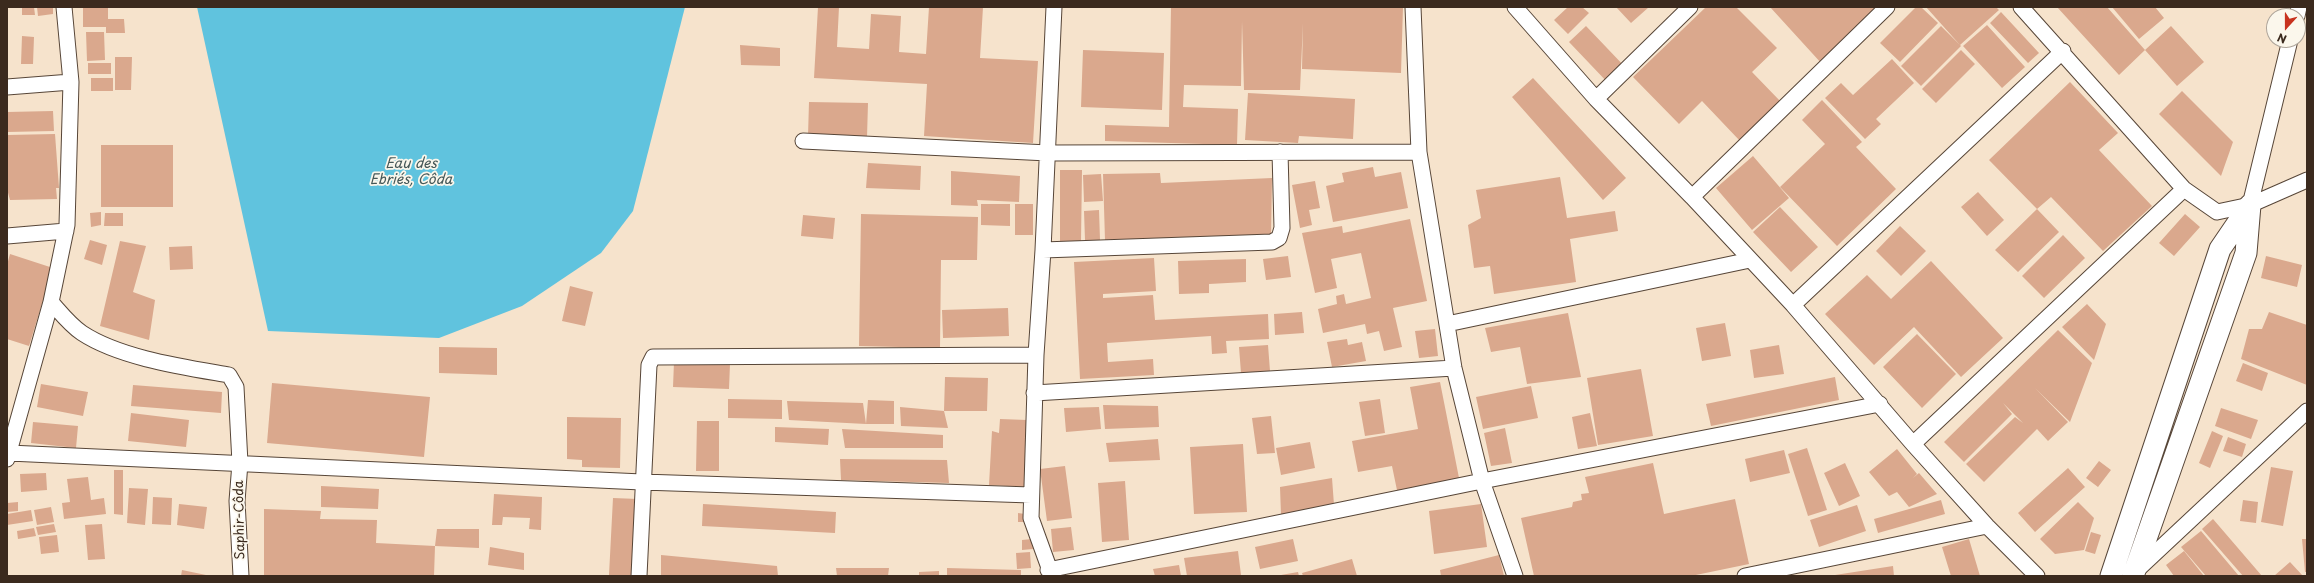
<!DOCTYPE html>
<html>
<head>
<meta charset="utf-8">
<style>
  body { margin:0 }
  #map { position:relative; width:2314px; height:583px; overflow:hidden; background:#f6e3cc; font-family:"Playpen Sans",sans-serif }
  canvas { display:block }
  .frame { position:absolute; inset:0; border:8px solid #3b2a1e; pointer-events:none }
  .north { position:absolute; left:2266px; top:8px; width:40px; height:40px; box-sizing:border-box; background:#fbf7ec; border:1px solid #aea59a; border-radius:50%; rotate:201deg; font-size:11px; font-weight:700; line-height:16px; text-align:center; color:#3b2a1e }
  .north::after { content:''; display:block; margin:auto; width:14px; height:18px; background:#c8321e; clip-path:polygon(50% 0,100% 100%,50% 72%,0 100%) }
</style>
</head>
<body>
<div id="map">
<canvas width="2314" height="583"></canvas>
<div class="frame"></div>
<div class="north">N</div>
</div>
<script>
const ctx = document.querySelector('canvas').getContext('2d');
ctx.lineJoin = 'round';
function paint(path, color) { ctx.fillStyle = color; ctx.fill(path, 'evenodd'); }
function stroke(path, color, width, dash) { ctx.strokeStyle = color; ctx.lineWidth = width; ctx.lineCap = dash ? 'butt' : 'round'; ctx.setLineDash(dash || []); ctx.stroke(path); }
function label(font, color, halo, rows, align = 'center') {
  ctx.font = font + ' "Playpen Sans",sans-serif'; ctx.lineWidth = 3.5; ctx.setLineDash([]); ctx.textBaseline = 'middle'; ctx.strokeStyle = halo; ctx.fillStyle = color; for (const [text, x, y, turn = 0] of rows) {
    ctx.save(); ctx.translate(x, y); ctx.rotate((+turn || 0) * Math.PI / 180); ctx.textAlign = isNaN(turn) ? turn : align; if (halo) ctx.strokeText(text, 0, 0); ctx.fillText(text, 0, 0); ctx.restore();
  }
}
paint(new Path2D(`
  M 197,7 L 685,7 L 633,211 L 601,253 L 522,306 L 439,338 L 268,331 Z`), '#60c3de');
paint(new Path2D(`
  M 22,7 L 34,7 L 35,15 L 22,15 Z
  M 37,7 L 53,7 L 53,14 L 38,16 Z
  M 83,7 L 108,7 L 108,19 L 124,19 L 125,33 L 106,33 L 106,27 L 83,27 Z
  M 818,7 L 839,7 L 837,47 L 869,49 L 871,14 L 901,16 L 899,52 L 926,54 L 929,7 L 983,7 L 980,58 L 1038,61 L 1033,143 L 924,136 L 927,84 L 814,78 Z
  M 1171,7 L 1403,7 L 1401,73 L 1302,69 L 1303,23 L 1300,90 L 1244,90 L 1242,21 L 1241,86 L 1184,85 L 1183,107 L 1238,109 L 1237,145 L 1105,141 L 1105,125 L 1169,127 Z
  M 1568,7 L 1582,7 L 1589,13 L 1568,34 L 1554,20 Z
  M 1616,7 L 1649,7 L 1631,23 Z
  M 1706,7 L 1736,7 L 1777,48 L 1752,72 L 1781,102 L 1740,141 L 1702,101 L 1679,124 L 1633,77 Z
  M 1770,7 L 1885,7 L 1822,64 Z
  M 1916,7 L 1921,7 L 1938,23 L 1900,62 L 1880,43 Z
  M 1926,7 L 1996,7 L 1999,10 L 1960,45 Z
  M 2057,7 L 2107,7 L 2145,50 L 2119,75 Z
  M 2112,7 L 2155,7 L 2164,18 L 2139,39 Z
  M 2001,12 L 2039,53 L 2028,63 L 1990,23 Z
  M 1987,25 L 2025,67 L 2002,88 L 1963,46 Z
  M 1586,26 L 1627,69 L 1610,85 L 1569,42 Z
  M 1941,26 L 1961,46 L 1921,86 L 1901,66 Z
  M 2171,26 L 2204,62 L 2177,86 L 2145,50 Z
  M 86,32 L 104,32 L 105,60 L 87,61 Z
  M 22,36 L 34,37 L 33,64 L 21,64 Z
  M 740,45 L 780,48 L 780,66 L 741,65 Z
  M 1083,50 L 1164,53 L 1162,110 L 1081,107 Z
  M 1961,50 L 1975,64 L 1936,103 L 1922,89 Z
  M 115,57 L 132,57 L 131,90 L 115,90 Z
  M 1892,59 L 1914,83 L 1876,119 L 1881,124 L 1865,139 L 1825,98 L 1841,83 L 1853,95 Z
  M 88,63 L 111,63 L 111,74 L 88,74 Z
  M 91,78 L 113,78 L 113,91 L 91,91 Z
  M 1533,78 L 1626,178 L 1603,200 L 1512,97 Z
  M 2070,82 L 2118,133 L 2099,150 L 2152,206 L 2103,251 L 2051,197 L 2037,209 L 1989,160 Z
  M 2182,91 L 2233,142 L 2221,176 L 2159,114 Z
  M 1248,93 L 1355,99 L 1353,139 L 1299,136 L 1298,143 L 1245,140 Z
  M 1822,100 L 1862,142 L 1856,147 L 1896,189 L 1837,246 L 1780,187 L 1825,144 L 1802,120 Z
  M 809,102 L 868,103 L 867,137 L 808,136 Z
  M 53,111 L 54,131 L 7,132 L 7,112 Z
  M 55,134 L 59,188 L 56,188 L 57,199 L 10,200 L 7,189 L 7,135 Z
  M 101,145 L 173,145 L 173,207 L 101,207 Z
  M 1753,156 L 1789,198 L 1752,230 L 1716,188 Z
  M 868,163 L 921,166 L 920,190 L 866,188 Z
  M 1373,167 L 1375,177 L 1401,172 L 1408,208 L 1333,222 L 1326,186 L 1344,182 L 1342,173 Z
  M 1060,170 L 1082,170 L 1081,242 L 1060,242 Z
  M 951,171 L 1020,176 L 1019,202 L 977,200 L 978,206 L 951,205 Z
  M 1160,173 L 1161,183 L 1272,178 L 1271,237 L 1105,240 L 1103,174 Z
  M 1101,174 L 1103,201 L 1084,202 L 1083,175 Z
  M 1560,177 L 1567,218 L 1615,211 L 1618,231 L 1570,239 L 1576,282 L 1494,294 L 1490,266 L 1474,268 L 1468,225 L 1481,218 L 1476,190 Z
  M 1315,181 L 1320,208 L 1309,210 L 1312,225 L 1300,228 L 1292,185 Z
  M 1978,192 L 2004,220 L 1987,236 L 1961,207 Z
  M 981,204 L 1010,204 L 1010,226 L 981,225 Z
  M 1015,204 L 1033,204 L 1033,235 L 1015,235 Z
  M 1780,207 L 1818,247 L 1791,272 L 1753,232 Z
  M 2037,209 L 2059,232 L 2018,272 L 1995,250 Z
  M 1099,210 L 1100,240 L 1085,240 L 1084,211 Z
  M 101,212 L 101,225 L 91,227 L 90,213 Z
  M 105,213 L 123,213 L 123,226 L 104,226 Z
  M 861,214 L 978,217 L 977,260 L 941,260 L 940,348 L 859,346 Z
  M 2185,214 L 2200,227 L 2174,256 L 2159,243 Z
  M 803,215 L 835,218 L 833,239 L 801,236 Z
  M 1410,219 L 1427,301 L 1393,308 L 1402,347 L 1384,351 L 1379,331 L 1367,334 L 1365,324 L 1323,333 L 1318,309 L 1337,304 L 1336,296 L 1344,294 L 1346,304 L 1371,298 L 1361,253 L 1331,259 L 1337,288 L 1315,293 L 1302,233 L 1342,226 L 1343,233 Z
  M 1900,226 L 1926,251 L 1901,276 L 1876,251 Z
  M 2063,235 L 2085,258 L 2044,298 L 2022,276 Z
  M 90,240 L 107,245 L 102,265 L 84,259 Z
  M 120,241 L 146,246 L 133,292 L 155,300 L 149,340 L 100,326 Z
  M 192,246 L 193,269 L 170,270 L 169,247 Z
  M 10,254 L 53,268 L 29,346 L 7,339 L 7,265 Z
  M 1288,256 L 1291,277 L 1266,280 L 1263,259 Z
  M 2266,256 L 2302,265 L 2297,287 L 2261,278 Z
  M 1154,258 L 1156,291 L 1103,294 L 1103,298 L 1153,295 L 1155,320 L 1268,314 L 1269,339 L 1226,341 L 1227,353 L 1212,354 L 1211,336 L 1107,343 L 1108,362 L 1153,359 L 1154,375 L 1080,379 L 1074,262 Z
  M 1246,259 L 1246,282 L 1209,284 L 1209,293 L 1179,294 L 1178,261 Z
  M 1931,261 L 2003,338 L 1961,377 L 1914,327 L 1874,365 L 1825,314 L 1867,275 L 1891,299 Z
  M 570,286 L 593,292 L 585,326 L 562,321 Z
  M 2087,304 L 2106,324 L 2094,360 L 2062,327 Z
  M 1008,308 L 1009,336 L 943,338 L 942,310 Z
  M 1302,312 L 1304,333 L 1275,335 L 1274,314 Z
  M 2269,312 L 2307,325 L 2307,385 L 2241,359 L 2249,329 L 2262,329 Z
  M 1568,313 L 1581,377 L 1527,384 L 1520,347 L 1491,352 L 1485,328 Z
  M 1725,323 L 1731,356 L 1702,361 L 1696,328 Z
  M 1435,329 L 1438,356 L 1419,358 L 1415,331 Z
  M 2058,330 L 2092,363 L 2070,422 L 2035,388 L 2068,422 L 2048,441 L 2037,429 L 1984,482 L 1966,464 L 2015,417 L 2023,423 L 2003,403 L 2012,414 L 1964,462 L 1944,442 Z
  M 1917,334 L 1956,374 L 1922,408 L 1883,367 Z
  M 1347,339 L 1348,345 L 1362,342 L 1366,361 L 1332,367 L 1327,342 Z
  M 1268,345 L 1270,371 L 1241,373 L 1239,347 Z
  M 1779,345 L 1784,374 L 1754,378 L 1750,350 Z
  M 439,347 L 497,348 L 497,375 L 439,373 Z
  M 674,362 L 730,364 L 729,389 L 673,387 Z
  M 2243,363 L 2268,373 L 2262,391 L 2236,381 Z
  M 1641,369 L 1653,436 L 1598,445 L 1587,378 Z
  M 945,377 L 988,378 L 987,411 L 944,411 Z
  M 1835,377 L 1839,400 L 1711,426 L 1706,404 Z
  M 1440,382 L 1460,483 L 1398,495 L 1392,466 L 1358,472 L 1352,441 L 1418,429 L 1410,387 Z
  M 272,383 L 430,397 L 424,457 L 267,443 Z
  M 41,384 L 88,392 L 83,416 L 37,407 Z
  M 133,385 L 222,392 L 221,413 L 131,406 Z
  M 1531,386 L 1538,418 L 1483,429 L 1476,397 Z
  M 728,399 L 782,400 L 782,419 L 728,418 Z
  M 1380,399 L 1385,433 L 1365,436 L 1359,402 Z
  M 868,400 L 894,401 L 894,424 L 866,424 Z
  M 787,401 L 863,403 L 866,424 L 789,420 Z
  M 1103,405 L 1158,406 L 1159,427 L 1105,429 Z
  M 900,407 L 944,411 L 948,428 L 901,426 Z
  M 1099,407 L 1101,429 L 1066,432 L 1064,408 Z
  M 2221,408 L 2258,420 L 2251,439 L 2215,426 Z
  M 131,413 L 189,420 L 186,447 L 128,441 Z
  M 1590,413 L 1597,446 L 1578,449 L 1572,417 Z
  M 1271,416 L 1275,453 L 1257,454 L 1252,418 Z
  M 567,417 L 621,418 L 620,468 L 582,467 L 582,460 L 567,459 Z
  M 1000,419 L 1027,420 L 1025,487 L 989,485 L 992,431 L 999,433 Z
  M 697,421 L 719,421 L 719,471 L 696,471 Z
  M 33,422 L 78,426 L 76,448 L 31,443 Z
  M 775,427 L 829,429 L 828,445 L 775,442 Z
  M 1505,428 L 1512,463 L 1491,466 L 1484,433 Z
  M 842,429 L 943,435 L 943,448 L 845,448 Z
  M 2212,431 L 2223,436 L 2210,468 L 2199,463 Z
  M 2228,437 L 2246,444 L 2242,457 L 2223,451 Z
  M 1158,439 L 1160,460 L 1109,462 L 1106,443 Z
  M 1310,442 L 1315,468 L 1281,475 L 1276,448 Z
  M 1243,444 L 1247,512 L 1194,514 L 1190,447 Z
  M 1807,448 L 1827,510 L 1808,516 L 1788,454 Z
  M 1897,449 L 1917,474 L 1913,478 L 1919,473 L 1937,494 L 1909,507 L 1897,492 L 1889,496 L 1869,472 Z
  M 1784,450 L 1790,473 L 1750,482 L 1745,459 Z
  M 840,459 L 947,460 L 949,483 L 841,480 Z
  M 2099,461 L 2111,470 L 2098,487 L 2086,478 Z
  M 1653,463 L 1664,514 L 1735,499 L 1749,564 L 1691,576 L 1534,576 L 1521,518 L 1572,507 L 1573,502 L 1582,500 L 1581,494 L 1589,493 L 1585,477 Z
  M 1845,463 L 1860,496 L 1839,506 L 1824,473 Z
  M 1065,466 L 1072,518 L 1047,521 L 1040,469 Z
  M 2271,467 L 2293,471 L 2283,526 L 2261,522 Z
  M 2068,468 L 2085,487 L 2035,532 L 2018,513 Z
  M 114,470 L 123,470 L 123,515 L 114,514 Z
  M 46,473 L 47,490 L 21,492 L 20,474 Z
  M 88,477 L 91,500 L 104,498 L 106,514 L 64,519 L 62,503 L 70,502 L 67,479 Z
  M 1332,478 L 1334,505 L 1281,515 L 1280,487 Z
  M 1125,481 L 1129,540 L 1102,542 L 1098,483 Z
  M 321,486 L 379,489 L 378,509 L 321,507 Z
  M 129,488 L 148,489 L 145,525 L 127,523 Z
  M 494,494 L 542,497 L 541,530 L 529,529 L 530,518 L 503,517 L 502,525 L 492,525 Z
  M 153,497 L 172,498 L 171,525 L 152,524 Z
  M 613,498 L 638,499 L 634,576 L 609,575 Z
  M 1941,500 L 1945,514 L 1878,533 L 1874,519 Z
  M 2243,500 L 2258,502 L 2256,523 L 2240,521 Z
  M 18,502 L 18,511 L 7,512 L 7,503 Z
  M 2078,502 L 2094,518 L 2084,550 L 2055,554 L 2040,539 Z
  M 179,504 L 207,507 L 204,529 L 177,525 Z
  M 703,504 L 836,512 L 835,533 L 702,526 Z
  M 1481,504 L 1487,547 L 1434,554 L 1429,511 Z
  M 1857,505 L 1866,531 L 1819,547 L 1810,520 Z
  M 51,507 L 54,522 L 37,525 L 34,510 Z
  M 264,509 L 321,511 L 320,519 L 377,520 L 376,543 L 435,546 L 437,529 L 479,529 L 479,548 L 435,546 L 434,576 L 264,576 Z
  M 31,510 L 33,521 L 7,525 L 7,514 Z
  M 1018,513 L 1025,514 L 1025,522 L 1018,522 Z
  M 2213,519 L 2262,576 L 2243,576 L 2202,529 Z
  M 54,524 L 56,532 L 38,535 L 36,527 Z
  M 102,524 L 105,559 L 88,560 L 85,525 Z
  M 1071,527 L 1074,550 L 1053,552 L 1051,529 Z
  M 34,528 L 36,536 L 18,539 L 17,531 Z
  M 2201,531 L 2239,576 L 2206,576 L 2181,547 Z
  M 2091,532 L 2101,535 L 2095,554 L 2085,551 Z
  M 57,535 L 59,552 L 41,554 L 39,537 Z
  M 1032,539 L 1033,549 L 1022,550 L 1022,540 Z
  M 1293,539 L 1298,561 L 1260,569 L 1255,547 Z
  M 1969,539 L 1980,576 L 1951,576 L 1942,547 Z
  M 2302,539 L 2307,539 L 2307,572 L 2305,572 Z
  M 490,547 L 524,553 L 524,570 L 488,565 Z
  M 1238,551 L 1241,575 L 1187,576 L 1184,558 Z
  M 2184,551 L 2204,576 L 2174,576 L 2166,565 Z
  M 1030,552 L 1031,568 L 1017,569 L 1016,553 Z
  M 661,555 L 777,566 L 778,576 L 661,576 Z
  M 1499,555 L 1504,576 L 1441,576 L 1440,570 Z
  M 1352,559 L 1357,576 L 1303,576 L 1302,573 Z
  M 2290,562 L 2303,576 L 2274,576 Z
  M 1179,565 L 1181,576 L 1155,576 L 1153,569 Z
  M 1893,566 L 1894,576 L 1835,576 L 1835,575 Z
  M 836,568 L 889,568 L 888,576 L 837,576 Z
  M 947,568 L 1021,570 L 1021,576 L 947,576 Z
  M 182,570 L 206,575 L 206,576 L 181,576 Z
  M 939,571 L 939,576 L 919,576 L 919,572 Z
  M 1298,572 L 1299,576 L 1281,576 L 1281,575 Z`), '#daa88d');
const street = new Path2D(`
  M 1413,7 L 1419,152 L 1454,368 L 1482,481 L 1515,576
  M 1515,7 L 1596,99 L 1692,197 L 1793,305 L 1913,444 L 1987,526 L 2037,576
  M 2021,7 L 2184,189 L 2217,212 L 2250,205 L 2307,180
  M 2297,16 L 2299,7
  M 7,87 L 71,82
  M 1596,99 L 1690,7
  M 803,141 L 1048,153 L 1419,152
  M 1692,197 L 1887,7
  M 2250,205 L 2290,40
  M 7,236 L 66,231
  M 1043,250 L 1272,242 L 1279,238 L 1282,228 L 1280,152
  M 51,302 C 60,312 70,325 82,333 C 120,358 183,367 229,375 L 236,387 L 240,463 L 237,501 L 241,576
  M 1793,305 L 2063,51
  M 1447,324 L 1750,260
  M 1034,393 L 1454,368
  M 1913,444 L 2184,189
  M 9,453 L 642,482 L 1031,495
  M 7,459 L 51,302 L 67,225 L 71,82 L 64,7
  M 1048,570 L 1482,481 L 1880,404
  M 2136,571 L 2307,411
  M 639,576 L 649,365 L 653,357 L 1036,355
  M 1052,576 L 1031,518 L 1036,355 L 1043,250 L 1054,7
  M 1745,576 L 1987,526`);
const secondary = new Path2D(`
  M 2111,576 L 2220,249 L 2250,205
  M 2133,576 L 2246,253 L 2250,205`);
stroke(street, '#574638', 17);
stroke(secondary, '#574638', 23);
stroke(street, '#fff', 15);
stroke(secondary, '#fff', 21);
label('13px', '#3b2a1e', '#fbf7ec', [
  ["Saphir-Côda",240,520,-91]
]);
label('italic 14px', '#465858', '#fbf7ec', [
  ["Eau des",411,164],
  ["Ebriés, Côda",411,180]
]);
</script>
</body>
</html>
